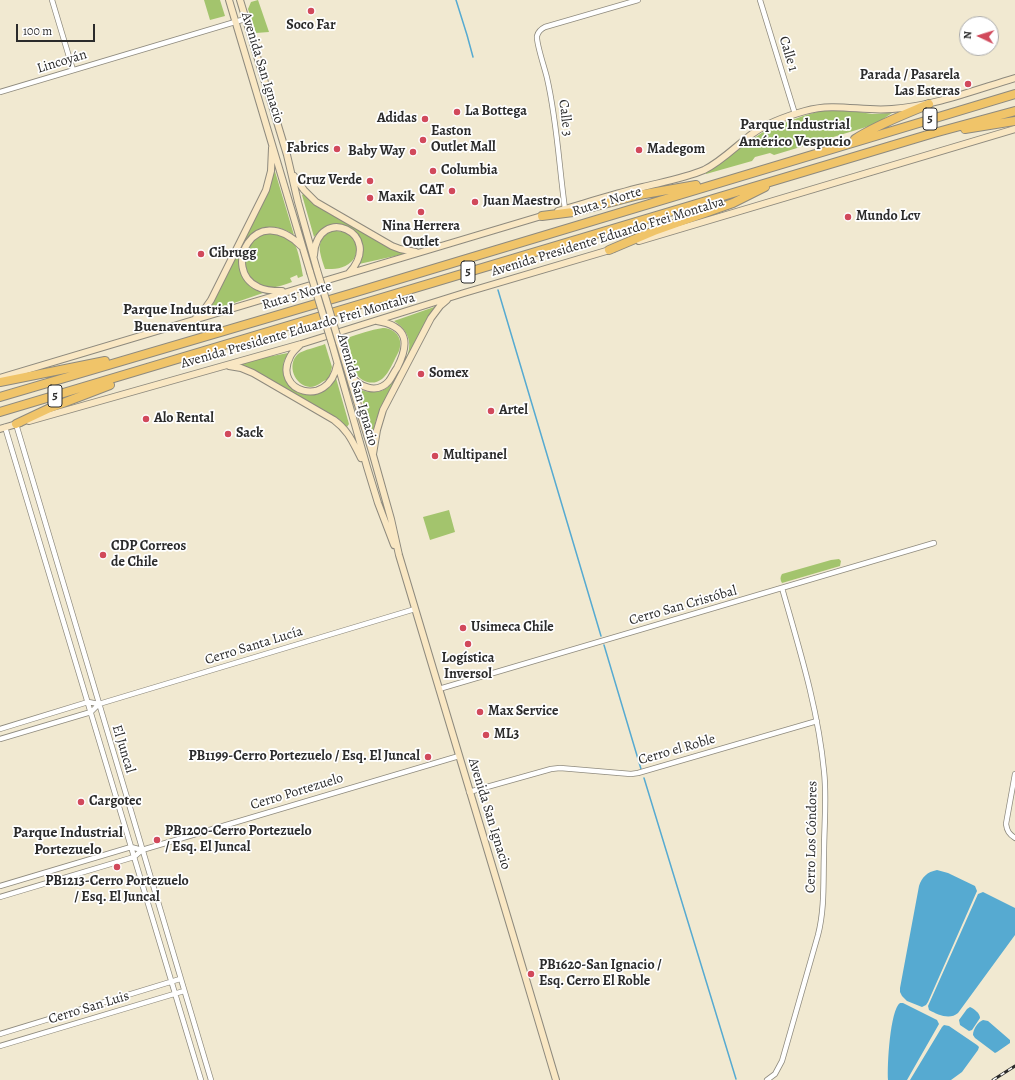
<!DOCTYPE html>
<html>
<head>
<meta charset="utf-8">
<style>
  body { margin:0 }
  #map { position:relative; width:1015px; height:1080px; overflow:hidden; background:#f1e9d1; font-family:Alegreya,serif }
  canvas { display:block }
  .north { position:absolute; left:959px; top:16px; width:40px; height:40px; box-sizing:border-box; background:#fff; border:1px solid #aaa; border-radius:50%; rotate:274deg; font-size:11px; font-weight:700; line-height:16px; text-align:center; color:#2b2b2b }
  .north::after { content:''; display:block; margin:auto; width:14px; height:18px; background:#d1495b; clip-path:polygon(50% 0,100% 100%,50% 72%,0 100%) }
  .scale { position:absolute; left:16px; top:24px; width:79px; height:18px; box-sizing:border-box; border:2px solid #2b2b2b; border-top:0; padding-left:5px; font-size:12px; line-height:14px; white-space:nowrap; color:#2b2b2b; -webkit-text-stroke:3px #fff; paint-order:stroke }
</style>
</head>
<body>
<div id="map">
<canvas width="1015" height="1080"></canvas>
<div class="north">N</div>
<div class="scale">100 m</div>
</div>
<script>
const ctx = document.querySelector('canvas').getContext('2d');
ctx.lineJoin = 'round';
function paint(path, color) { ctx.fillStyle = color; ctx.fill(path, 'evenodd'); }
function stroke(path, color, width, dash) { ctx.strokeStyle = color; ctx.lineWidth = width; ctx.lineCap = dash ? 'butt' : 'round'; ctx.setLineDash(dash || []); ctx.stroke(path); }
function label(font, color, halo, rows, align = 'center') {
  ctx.font = font + ' Alegreya,serif'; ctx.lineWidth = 3.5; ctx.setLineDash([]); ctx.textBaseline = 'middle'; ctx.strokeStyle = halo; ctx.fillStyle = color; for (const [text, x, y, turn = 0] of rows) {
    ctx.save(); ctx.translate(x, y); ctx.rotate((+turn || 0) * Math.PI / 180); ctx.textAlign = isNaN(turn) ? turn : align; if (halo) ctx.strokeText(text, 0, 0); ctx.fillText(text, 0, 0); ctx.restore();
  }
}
paint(new Path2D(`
  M 204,0 L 220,0 L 225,16 L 210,20 Z
  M 258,0 L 269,32 L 256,33 L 248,9 L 251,2 Z
  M 824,110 L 847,110 L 872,114 L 892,113 L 877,123 L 863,128 L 774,155 L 770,153 L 755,157 L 752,161 L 706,174 L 705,172 L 766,130 L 803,116 Z
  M 274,168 L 294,235 C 285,229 274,225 264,228 C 244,234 232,260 244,278 C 248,286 256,290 263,293 L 205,313 L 214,299 L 270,188 L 273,169 Z
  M 303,194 C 318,209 338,218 356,228 C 372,237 387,247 404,254 L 359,264 C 376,236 338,208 314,237 L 302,195 Z
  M 331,231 C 338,231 344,231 350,234 C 358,240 359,256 351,262 C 344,269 334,269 325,269 C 320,253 314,241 331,231 Z
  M 267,233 C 277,233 288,236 295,245 C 298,249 302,269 303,276 L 298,278 L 297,275 L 290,278 L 292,282 C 283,285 274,289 265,287 C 246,285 240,260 249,246 C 253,239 260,236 267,233 Z
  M 437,306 L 417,339 L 376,420 L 372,435 L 368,416 L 358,389 C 367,392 377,394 385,389 C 393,385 396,376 400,369 C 403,363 408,356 409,349 C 411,337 404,327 394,321 Z
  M 383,328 C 392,328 402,335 400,346 C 400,351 396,356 394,361 C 391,367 387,375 382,379 C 373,386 362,382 356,374 L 347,338 C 359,334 370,330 383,328 Z
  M 325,344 L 332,367 L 330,375 L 327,380 C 321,381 318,387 310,387 C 295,386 286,365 298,354 C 303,350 318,347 325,344 Z
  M 288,353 C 287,356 285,359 284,361 C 276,394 320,409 336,378 L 349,424 L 347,427 L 340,420 L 332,415 L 257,372 L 242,366 L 241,364 L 262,358 Z
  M 449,510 L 455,532 L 430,540 L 423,517 Z
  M 839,559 L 841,561 L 840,566 L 782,583 C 780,580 780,577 782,574 L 831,560 Z`), '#a3c46d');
paint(new Path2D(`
  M 937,870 L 948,873 L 975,886 L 977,891 L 928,1002 L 926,1005 L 922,1007 L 907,1001 L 902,996 L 900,992 L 900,988 L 919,886 C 922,877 927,872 937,870 Z
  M 983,892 L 1015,908 L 1015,935 L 958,1013 C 950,1020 938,1015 929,1010 L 928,1006 L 978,894 Z
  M 900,1003 L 903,1003 L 937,1020 L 939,1024 L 907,1080 L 888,1080 C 887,1066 890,1010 900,1003 Z
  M 970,1007 C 974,1009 980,1013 980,1018 L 972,1030 L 969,1031 L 960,1025 L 959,1020 L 967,1009 Z
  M 983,1020 L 988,1021 L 1010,1040 L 1010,1043 L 997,1052 L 995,1053 L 975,1038 L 973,1035 C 973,1029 978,1022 983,1020 Z
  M 944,1025 L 949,1026 L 977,1045 L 979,1047 L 978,1050 L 962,1072 L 951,1080 L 910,1080 L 942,1027 Z`), '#56aad1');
stroke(new Path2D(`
  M 456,0 L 467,35 L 473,57
  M 498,290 L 601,636
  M 604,645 L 641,769
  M 644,778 L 736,1079`), '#56aad1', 1.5);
const street = new Path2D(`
  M 52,0 L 73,70
  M 760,0 L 795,114
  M 0,92 L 245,19
  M 565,209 C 559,166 557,121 547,78 C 545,69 536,43 537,36 C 538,32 541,29 545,27 L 638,0
  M 16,424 L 211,1080
  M 5,427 L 201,1080
  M 439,689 L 934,543
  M 0,729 L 88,702 L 99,704
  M 0,739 L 91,712 L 99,704 L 415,609
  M 1015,774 L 1006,824 C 1007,831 1009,834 1015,838
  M 469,792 L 551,769 L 560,768 L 631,774 L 638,773 L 817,721
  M 0,886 L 131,847 L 142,850
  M 0,897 L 134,857 L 142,850 L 459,756
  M 0,1034 L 180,979
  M 0,1046 L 184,991
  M 767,1080 L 775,1074 L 782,1061 L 818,935 C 825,908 823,880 824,853 C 824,826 827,798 824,771 C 818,708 799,648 782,588`);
const secondary = new Path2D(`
  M 229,0 L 310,272
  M 240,0 L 287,155 L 298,202 L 317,270
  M 294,176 L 304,190 L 316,202 L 392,246 L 400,249 L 416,252
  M 558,211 C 586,203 614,194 643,187 C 663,182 685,178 704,170 C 722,161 736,146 752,134 C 767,123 787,116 805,111 C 836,102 862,112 892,109 C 934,106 975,90 1015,78
  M 639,241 L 1015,129
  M 314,255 C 317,203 386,233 349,273
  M 282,291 C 274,291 265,291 258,287 C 221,270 254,200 301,246
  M 195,319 L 204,310 L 211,300 L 266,190 L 271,171 L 272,148
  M 339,342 L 373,455 L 391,519 L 399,555 L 512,932 L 556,1080
  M 332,344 L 367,467 L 378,503 L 394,545
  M 300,345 C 296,349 292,352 290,357 C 272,391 328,410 337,365
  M 229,366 L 241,368 L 253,373 L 334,420 C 349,431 353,443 361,458
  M 350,375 C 359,387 377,395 389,381 C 392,377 394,372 397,368 C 410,343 408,326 377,321
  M 0,378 L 545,215
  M 29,421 L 301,344 L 464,293 L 613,249
  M 0,429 L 20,423
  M 373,454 L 377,430 L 383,410 L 431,318 L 440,306 L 447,300`);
const highway = new Path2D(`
  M 965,129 L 1015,121
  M 855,139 C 878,124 904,115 929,104
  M 542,216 L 573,212 L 639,195 L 696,185
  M 609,250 L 654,231 L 733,203 L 765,187
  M 0,382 L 105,361
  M 0,397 L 353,293 L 1015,94
  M 0,412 L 934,133 L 1015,111
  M 16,424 L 50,408 L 110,385`);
stroke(street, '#8e8a7e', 6);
stroke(secondary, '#8e8a7e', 8);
stroke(highway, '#8e8a7e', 10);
stroke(street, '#fff', 4.5);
stroke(secondary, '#f9e7c3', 6);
stroke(highway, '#f0c469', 8);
const rail = new Path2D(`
  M 993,1080 L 1015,1066`);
stroke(rail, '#2b2b2b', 3);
stroke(rail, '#fff', 1.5, [4.5]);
const secondaryBridge = new Path2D(`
  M 317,270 L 339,342
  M 310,272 L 332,344`);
stroke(secondaryBridge, '#8e8a7e', 8, []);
stroke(secondaryBridge, '#f9e7c3', 6);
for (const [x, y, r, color] of [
  [311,11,4,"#d1495b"],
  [968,84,4,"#d1495b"],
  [457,112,4,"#d1495b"],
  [425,119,4,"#d1495b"],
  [423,140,4,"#d1495b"],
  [337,149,4,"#d1495b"],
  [639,150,4,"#d1495b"],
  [413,152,4,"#d1495b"],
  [433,171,4,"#d1495b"],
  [370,181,4,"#d1495b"],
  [452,191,4,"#d1495b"],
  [370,198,4,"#d1495b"],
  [475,202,4,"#d1495b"],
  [421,212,4,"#d1495b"],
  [848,217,4,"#d1495b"],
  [201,254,4,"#d1495b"],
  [421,374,4,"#d1495b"],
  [491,411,4,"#d1495b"],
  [146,419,4,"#d1495b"],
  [228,434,4,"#d1495b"],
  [435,456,4,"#d1495b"],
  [103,555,4,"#d1495b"],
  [463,628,4,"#d1495b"],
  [468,644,4,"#d1495b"],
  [480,712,4,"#d1495b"],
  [486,735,4,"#d1495b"],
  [428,757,4,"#d1495b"],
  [81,802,4,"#d1495b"],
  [157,840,4,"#d1495b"],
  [117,867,4,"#d1495b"],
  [531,974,4,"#d1495b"]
]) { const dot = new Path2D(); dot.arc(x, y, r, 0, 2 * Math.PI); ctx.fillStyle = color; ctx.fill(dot); stroke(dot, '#fff', 1.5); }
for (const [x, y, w] of [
  [930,119,14],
  [468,272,14],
  [55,396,14]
]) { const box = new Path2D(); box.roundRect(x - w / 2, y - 11, w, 22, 3); ctx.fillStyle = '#fff'; ctx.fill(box); stroke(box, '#2b2b2b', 1); }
label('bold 13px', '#2b2b2b', null, [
  ["5",930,119],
  ["5",468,272],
  ["5",55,396]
]);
label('bold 14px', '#2b2b2b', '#fff', [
  ["Soco Far",311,26,"center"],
  ["Parada / Pasarela",960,76,"right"],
  ["Las Esteras",960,92,"right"],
  ["La Bottega",465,112],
  ["Adidas",417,119,"right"],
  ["Easton",431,132],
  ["Outlet Mall",431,148],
  ["Fabrics",329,149,"right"],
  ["Madegom",647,150],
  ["Baby Way",405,152,"right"],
  ["Columbia",441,171],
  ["Cruz Verde",362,181,"right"],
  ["CAT",444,191,"right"],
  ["Maxik",378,198],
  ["Juan Maestro",483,202],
  ["Mundo Lcv",856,217],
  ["Nina Herrera",421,227,"center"],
  ["Outlet",421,243,"center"],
  ["Cibrugg",209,254],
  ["Somex",429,374],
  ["Artel",499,411],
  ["Alo Rental",154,419],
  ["Sack",236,434],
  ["Multipanel",443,456],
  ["CDP Correos",111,547],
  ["de Chile",111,563],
  ["Usimeca Chile",471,628],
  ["Logística",468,659,"center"],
  ["Inversol",468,675,"center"],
  ["Max Service",488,712],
  ["ML3",494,735],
  ["PB1199-Cerro Portezuelo / Esq. El Juncal",420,757,"right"],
  ["Cargotec",89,802],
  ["PB1200-Cerro Portezuelo",165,832],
  ["/ Esq. El Juncal",165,848],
  ["PB1213-Cerro Portezuelo",117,882,"center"],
  ["/ Esq. El Juncal",117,898,"center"],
  ["PB1620-San Ignacio /",539,966],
  ["Esq. Cerro El Roble",539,982]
], 'left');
label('14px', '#2b2b2b', '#fff', [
  ["Calle 1",788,54,73],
  ["Lincoyán",62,62,-17],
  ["Avenida San Ignacio",262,68,73],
  ["Calle 3",565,118,83],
  ["Ruta 5 Norte",607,202,-17],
  ["Avenida Presidente Eduardo Frei Montalva",608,237,-17],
  ["Ruta 5 Norte",297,296,-16],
  ["Avenida Presidente Eduardo Frei Montalva",298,331,-16],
  ["Avenida San Ignacio",357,390,74],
  ["Cerro San Cristóbal",683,606,-16],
  ["Cerro Santa Lucía",254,646,-17],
  ["El Juncal",123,749,73],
  ["Cerro el Roble",677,750,-16],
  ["Cerro Portezuelo",297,792,-17],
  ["Avenida San Ignacio",489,814,73],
  ["Cerro Los Cóndores",812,837,-89],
  ["Cerro San Luis",89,1008,-17]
]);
label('bold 15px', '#2b2b2b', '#fff', [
  ["Parque Industrial",795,125],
  ["Américo Vespucio",795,142],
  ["Parque Industrial",178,310],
  ["Buenaventura",178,327],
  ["Parque Industrial",68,833],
  ["Portezuelo",68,850]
]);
</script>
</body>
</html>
